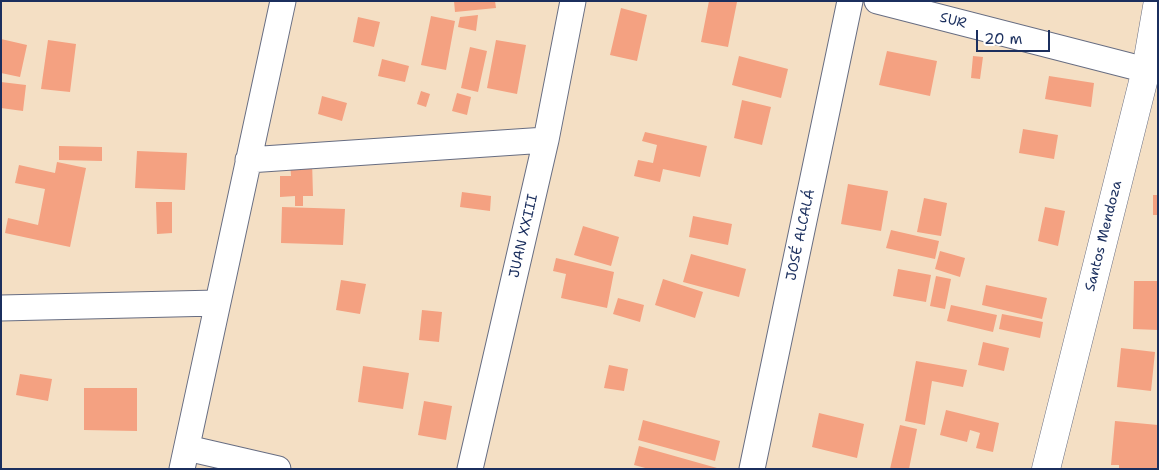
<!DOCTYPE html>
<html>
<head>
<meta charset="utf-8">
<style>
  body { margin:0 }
  #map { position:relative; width:1159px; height:470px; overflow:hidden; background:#f4dfc4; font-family:"Shantell Sans",sans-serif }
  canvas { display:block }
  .frame { position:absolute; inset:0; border:2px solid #1b2f5e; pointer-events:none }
  .scale { position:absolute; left:976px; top:30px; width:74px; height:22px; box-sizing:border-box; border:2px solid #1b2f5e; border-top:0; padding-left:6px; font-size:15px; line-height:18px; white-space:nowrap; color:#1b2f5e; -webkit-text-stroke:4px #fff; paint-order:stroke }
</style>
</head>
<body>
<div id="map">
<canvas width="1159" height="470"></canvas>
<div class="frame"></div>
<div class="scale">20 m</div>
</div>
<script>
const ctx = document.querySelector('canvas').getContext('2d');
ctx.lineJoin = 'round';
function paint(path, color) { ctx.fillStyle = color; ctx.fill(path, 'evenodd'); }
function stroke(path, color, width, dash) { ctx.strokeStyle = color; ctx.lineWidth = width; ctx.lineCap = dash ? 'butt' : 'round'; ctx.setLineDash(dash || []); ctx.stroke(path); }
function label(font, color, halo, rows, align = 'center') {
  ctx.font = font + ' "Shantell Sans",sans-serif'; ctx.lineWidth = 4; ctx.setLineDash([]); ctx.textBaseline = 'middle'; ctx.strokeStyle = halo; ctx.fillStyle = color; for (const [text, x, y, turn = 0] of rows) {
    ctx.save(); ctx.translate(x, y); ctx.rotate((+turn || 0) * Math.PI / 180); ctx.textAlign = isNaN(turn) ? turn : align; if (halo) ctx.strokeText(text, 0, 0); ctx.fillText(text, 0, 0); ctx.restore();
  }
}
paint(new Path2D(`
  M 454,1 L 495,1 L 496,8 L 455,12 Z
  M 709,1 L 737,2 L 728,47 L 701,42 Z
  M 621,8 L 647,15 L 637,61 L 610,55 Z
  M 478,15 L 476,31 L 458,27 L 460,17 Z
  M 431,16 L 455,21 L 446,70 L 421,65 Z
  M 358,17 L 380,22 L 374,47 L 353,42 Z
  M 1,39 L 27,45 L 20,77 L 1,73 Z
  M 48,40 L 76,44 L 70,92 L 41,89 Z
  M 496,40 L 526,45 L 517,94 L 487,88 Z
  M 470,47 L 487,51 L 478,92 L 461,88 Z
  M 887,51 L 937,61 L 930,96 L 879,85 Z
  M 739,56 L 788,69 L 781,98 L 732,85 Z
  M 973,56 L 983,57 L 980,79 L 971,78 Z
  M 382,59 L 409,66 L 405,82 L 378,76 Z
  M 1049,76 L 1094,83 L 1091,107 L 1045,99 Z
  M 1,82 L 26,85 L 23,111 L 1,108 Z
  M 421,91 L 430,94 L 426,107 L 417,104 Z
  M 457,93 L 471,97 L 467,115 L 452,111 Z
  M 322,96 L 347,103 L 342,121 L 318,114 Z
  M 742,100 L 771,107 L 762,145 L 734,138 Z
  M 1023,129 L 1058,135 L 1054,159 L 1019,153 Z
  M 645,132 L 707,146 L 700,177 L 663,169 L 660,182 L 634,176 L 638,160 L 653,163 L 657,145 L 642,141 Z
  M 59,146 L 102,147 L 102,161 L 59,160 Z
  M 137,151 L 187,153 L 185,190 L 135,188 Z
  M 290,160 L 312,160 L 313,196 L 303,196 L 303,206 L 295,206 L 295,196 L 280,197 L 280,176 L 291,176 Z
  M 57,162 L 86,168 L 70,247 L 5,233 L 8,218 L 38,225 L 45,189 L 15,183 L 19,165 L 55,173 Z
  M 848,184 L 888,191 L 881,231 L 841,224 Z
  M 462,192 L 491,196 L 490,211 L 460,207 Z
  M 1153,195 L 1158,195 L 1158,215 L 1153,215 Z
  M 924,198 L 947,203 L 941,236 L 917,232 Z
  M 156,202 L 172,202 L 172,233 L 157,234 Z
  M 282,207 L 345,209 L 343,245 L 281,243 Z
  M 1045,207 L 1065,211 L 1058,246 L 1038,241 Z
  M 693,216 L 732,224 L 728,245 L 689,237 Z
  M 583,226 L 619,237 L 611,266 L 574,255 Z
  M 891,230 L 939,241 L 935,259 L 886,248 Z
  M 940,251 L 965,258 L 960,277 L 935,269 Z
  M 691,254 L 746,269 L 739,297 L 683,282 Z
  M 556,258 L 614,272 L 607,308 L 561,298 L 566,274 L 553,271 Z
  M 898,269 L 931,275 L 926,302 L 893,296 Z
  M 936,276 L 951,279 L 945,309 L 930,306 Z
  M 663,279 L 703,292 L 695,318 L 655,305 Z
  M 341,280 L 366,284 L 360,314 L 336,310 Z
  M 1134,281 L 1158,281 L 1158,330 L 1133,329 Z
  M 986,285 L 1047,298 L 1042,319 L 982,305 Z
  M 618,298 L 644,305 L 640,322 L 613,314 Z
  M 951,305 L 997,315 L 993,332 L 947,321 Z
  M 422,310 L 442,312 L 439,342 L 419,340 Z
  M 1002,314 L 1043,322 L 1040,338 L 999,329 Z
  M 983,342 L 1009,348 L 1004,371 L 978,365 Z
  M 1121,348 L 1155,352 L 1151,391 L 1117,387 Z
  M 916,361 L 967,370 L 963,387 L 932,381 L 925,425 L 905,421 Z
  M 609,365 L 628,369 L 624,391 L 604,388 Z
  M 363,366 L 409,373 L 403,409 L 358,402 Z
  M 20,374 L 52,379 L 48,401 L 16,395 Z
  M 84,388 L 137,388 L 137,431 L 84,430 Z
  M 424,401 L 452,406 L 446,440 L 418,435 Z
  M 946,410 L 999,423 L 993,452 L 976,448 L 980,433 L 970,430 L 967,442 L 940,435 Z
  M 819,413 L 864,424 L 857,458 L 812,447 Z
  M 643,420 L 720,441 L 715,461 L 638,440 Z
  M 1115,421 L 1158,425 L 1158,469 L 1119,469 L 1119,465 L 1111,465 Z
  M 900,425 L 917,429 L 909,469 L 890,469 Z
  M 639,446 L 717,468 L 716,469 L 649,469 L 634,465 Z`), '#f4a181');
const minor = new Path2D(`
  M 877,1 L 1146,70
  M 248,160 L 546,140
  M 1,308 L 217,303
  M 187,448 L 278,469
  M 182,469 L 283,1
  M 470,469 L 546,140 L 573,1
  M 752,469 L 850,1`);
const tertiary = new Path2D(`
  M 1046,469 L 1146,70 L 1158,1`);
stroke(minor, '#676d82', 27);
stroke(tertiary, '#676d82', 29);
stroke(minor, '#fff', 25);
stroke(tertiary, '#fff', 28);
label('14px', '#1b2f5e', '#fff', [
  ["SUR",953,21,14],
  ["JOSÉ ALCALÁ",801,235,-78],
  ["JUAN XXIII",524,236,-77],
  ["Santos Mendoza",1104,236,-76]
]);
</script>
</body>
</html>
